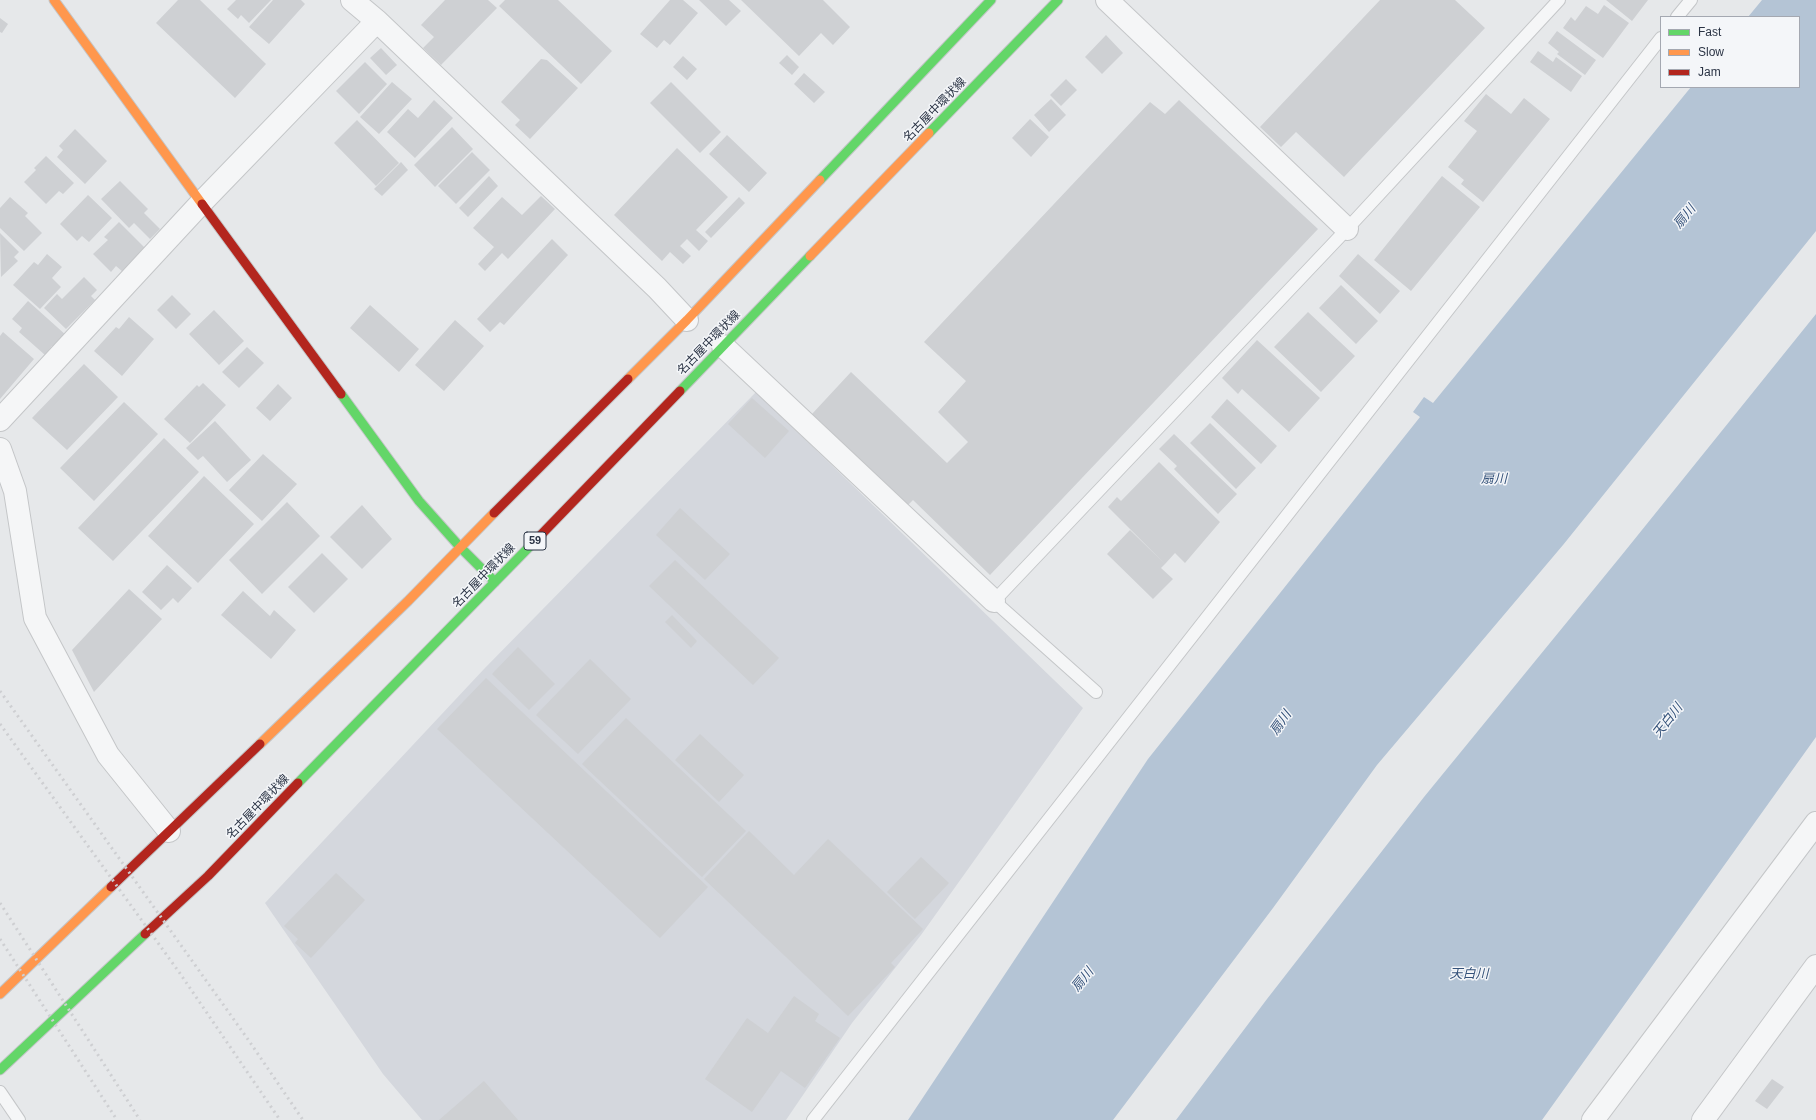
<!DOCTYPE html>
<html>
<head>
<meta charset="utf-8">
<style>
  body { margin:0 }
  #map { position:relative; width:1816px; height:1120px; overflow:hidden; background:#e6e8ea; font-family:Helvetica,sans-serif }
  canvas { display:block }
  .legend { position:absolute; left:1660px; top:16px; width:140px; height:72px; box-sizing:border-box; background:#f4f6f9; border:1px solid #a4a8b1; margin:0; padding:5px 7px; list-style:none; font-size:12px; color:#2b3445 }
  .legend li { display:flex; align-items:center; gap:8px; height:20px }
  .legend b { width:20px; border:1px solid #a4a8b1 }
</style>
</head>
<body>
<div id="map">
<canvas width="1816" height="1120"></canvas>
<ul class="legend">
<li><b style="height:5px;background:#63d668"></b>Fast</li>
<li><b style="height:5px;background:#ff974d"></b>Slow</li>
<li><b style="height:5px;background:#b3261e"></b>Jam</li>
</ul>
</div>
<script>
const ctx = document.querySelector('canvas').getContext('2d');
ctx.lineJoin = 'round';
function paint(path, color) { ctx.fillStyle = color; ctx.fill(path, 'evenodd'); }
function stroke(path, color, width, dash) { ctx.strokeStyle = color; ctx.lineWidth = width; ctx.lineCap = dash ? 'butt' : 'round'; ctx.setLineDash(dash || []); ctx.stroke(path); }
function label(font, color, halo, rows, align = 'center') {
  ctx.font = font + ' Helvetica,"Noto Sans JP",sans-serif'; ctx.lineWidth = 3; ctx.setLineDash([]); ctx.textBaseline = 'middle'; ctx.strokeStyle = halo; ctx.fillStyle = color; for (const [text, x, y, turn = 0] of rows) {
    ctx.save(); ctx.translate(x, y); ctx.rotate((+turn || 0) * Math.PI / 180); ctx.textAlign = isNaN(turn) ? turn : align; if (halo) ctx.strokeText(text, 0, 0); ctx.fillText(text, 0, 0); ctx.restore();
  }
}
paint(new Path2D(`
  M 756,392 L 1083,708 L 921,935 L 852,1023 L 786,1120 L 422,1120 L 383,1074 L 265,903 L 484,669 Z`), '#d4d7dd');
paint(new Path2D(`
  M 1762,0 L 1816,0 L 1816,231 L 1563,545 L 1377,765 L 1273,908 L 1113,1120 L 908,1120 L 1148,759 L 1420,417 L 1413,412 L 1424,397 L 1433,403 L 1691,87 L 1799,87 L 1799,17 L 1748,17 Z
  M 1816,314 L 1816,737 L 1542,1120 L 1176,1120 L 1267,999 L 1424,797 L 1621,556 Z`), '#b4c4d5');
paint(new Path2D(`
  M 178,0 L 200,0 L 266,64 L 235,98 L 156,23 Z
  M 236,0 L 271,0 L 249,23 L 241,15 L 238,19 L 227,9 Z
  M 273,0 L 301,0 L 305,4 L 269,44 L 249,27 Z
  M 445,0 L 488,0 L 497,8 L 441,65 L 423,48 L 434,37 L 421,25 Z
  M 505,0 L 558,0 L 612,51 L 581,84 L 499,6 Z
  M 670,0 L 683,0 L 698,13 L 670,45 L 664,40 L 657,48 L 640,34 Z
  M 699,0 L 729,0 L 741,11 L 726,26 Z
  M 741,0 L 823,0 L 850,27 L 833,45 L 821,33 L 799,56 Z
  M 1380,0 L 1455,0 L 1485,28 L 1344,177 L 1296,132 L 1281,147 L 1260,127 Z
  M 1606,0 L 1648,0 L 1632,21 Z
  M 1604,5 L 1629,23 L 1603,58 L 1563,28 L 1571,17 L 1575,21 L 1586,6 L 1598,14 Z
  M 0,18 L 8,24 L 2,33 L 0,32 Z
  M 1557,31 L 1596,60 L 1585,75 L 1557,54 L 1559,52 L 1548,43 Z
  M 1106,35 L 1123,53 L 1102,74 L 1085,57 Z
  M 381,48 L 397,65 L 386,75 L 370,58 Z
  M 1538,51 L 1553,62 L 1556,57 L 1582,76 L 1571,92 L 1530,62 Z
  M 787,55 L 799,67 L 792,75 L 779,63 Z
  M 683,56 L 697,69 L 687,80 L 673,67 Z
  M 541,59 L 547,60 L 578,88 L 530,139 L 515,125 L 520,120 L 501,102 Z
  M 365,62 L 387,84 L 359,114 L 336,91 Z
  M 804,73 L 825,92 L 814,103 L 794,84 Z
  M 1066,79 L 1077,90 L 1061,106 L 1050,95 Z
  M 392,82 L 412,99 L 379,134 L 360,117 Z
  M 671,82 L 721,132 L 700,153 L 650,103 Z
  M 1486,94 L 1511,114 L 1524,98 L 1550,119 L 1483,202 L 1461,184 L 1464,180 L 1448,167 L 1477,131 L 1464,121 Z
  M 1051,99 L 1066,115 L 1049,132 L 1034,115 Z
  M 434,100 L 453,118 L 415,158 L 387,132 L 408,109 L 418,118 Z
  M 1179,100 L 1318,229 L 990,575 L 913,500 L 908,505 L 812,414 L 851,372 L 947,463 L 968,442 L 938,412 L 966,381 L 924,342 L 1150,102 L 1165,114 Z
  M 1030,119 L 1049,137 L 1031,157 L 1012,138 Z
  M 357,120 L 399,163 L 376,186 L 334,143 Z
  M 452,127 L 473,149 L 435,187 L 414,165 Z
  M 75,129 L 107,161 L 85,184 L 57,157 L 63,150 L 59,146 Z
  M 727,135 L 767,173 L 749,192 L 709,154 Z
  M 677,148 L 728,197 L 696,230 L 708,241 L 699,251 L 687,239 L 680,246 L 691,256 L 683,264 L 670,252 L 662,261 L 614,215 Z
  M 472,152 L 490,170 L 456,204 L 438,186 Z
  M 46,156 L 74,183 L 63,194 L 59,191 L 46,204 L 24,182 L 36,170 L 34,168 Z
  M 401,162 L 408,170 L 382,196 L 374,189 Z
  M 489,176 L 498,186 L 468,217 L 459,208 Z
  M 1442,176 L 1480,207 L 1411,291 L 1374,260 Z
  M 120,181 L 148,209 L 144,213 L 160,229 L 150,239 L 134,223 L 129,228 L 101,199 Z
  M 88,195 L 112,218 L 89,242 L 82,236 L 77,241 L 60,224 Z
  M 541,196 L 555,209 L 508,259 L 502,253 L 485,271 L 478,264 L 494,247 L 473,228 L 502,197 L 522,215 Z
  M 10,197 L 28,213 L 25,216 L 42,233 L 24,251 L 0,228 L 0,208 Z
  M 739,197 L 745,203 L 711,238 L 705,232 Z
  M 119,222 L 146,249 L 123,272 L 116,266 L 111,272 L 93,254 L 108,240 L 104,237 Z
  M 0,233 L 19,252 L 14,257 L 18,261 L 1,277 Z
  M 552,239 L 568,255 L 504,325 L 500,322 L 490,332 L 477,319 Z
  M 47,254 L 62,267 L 52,278 L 61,287 L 40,309 L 13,285 L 34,262 L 38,265 Z
  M 1358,254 L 1400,291 L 1380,314 L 1339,276 Z
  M 84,277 L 97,290 L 91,296 L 95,300 L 66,329 L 44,308 L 57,294 L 62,299 Z
  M 1341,285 L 1378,321 L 1356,344 L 1319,308 Z
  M 172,295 L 191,314 L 176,329 L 157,310 Z
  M 28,301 L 67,336 L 55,349 L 52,346 L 45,355 L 19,332 L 22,328 L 12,319 Z
  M 370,305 L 419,349 L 399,372 L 350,328 Z
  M 214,310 L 244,341 L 219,365 L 189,334 Z
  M 1308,312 L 1355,356 L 1321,392 L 1274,347 Z
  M 129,317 L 154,339 L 122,376 L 94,351 L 116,327 L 119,329 Z
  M 455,320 L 484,346 L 444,391 L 415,365 Z
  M 3,332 L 34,359 L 0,399 L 0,336 Z
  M 1257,340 L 1320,398 L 1289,432 L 1242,389 L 1238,394 L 1222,378 Z
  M 247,347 L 264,363 L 239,388 L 222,372 Z
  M 84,364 L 118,397 L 67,450 L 32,418 Z
  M 203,383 L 226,405 L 190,443 L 164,419 L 197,385 L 199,387 Z
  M 278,384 L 292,398 L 270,421 L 256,408 Z
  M 752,398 L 789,431 L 765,458 L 728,424 Z
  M 1227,399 L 1277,446 L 1261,464 L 1211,417 Z
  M 124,402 L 158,434 L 94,501 L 60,468 Z
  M 215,421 L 251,460 L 227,482 L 203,456 L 198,460 L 186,448 Z
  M 1210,423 L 1256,468 L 1236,489 L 1190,443 Z
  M 1174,434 L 1237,494 L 1218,514 L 1174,469 L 1177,466 L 1159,449 Z
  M 164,438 L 199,472 L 113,561 L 78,528 Z
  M 263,454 L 297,484 L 262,521 L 229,490 Z
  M 1159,462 L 1220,522 L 1185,563 L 1175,553 L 1165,564 L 1108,507 L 1117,497 L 1121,501 Z
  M 204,476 L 254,524 L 198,583 L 148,536 Z
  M 287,502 L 320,536 L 262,594 L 229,560 Z
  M 362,505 L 392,539 L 362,569 L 330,537 Z
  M 680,508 L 730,554 L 705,580 L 656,535 Z
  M 1130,530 L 1165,564 L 1161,568 L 1173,579 L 1153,599 L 1107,554 Z
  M 322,553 L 348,579 L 314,613 L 288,587 Z
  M 675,560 L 779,658 L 753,685 L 649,586 Z
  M 167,565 L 192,588 L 178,603 L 173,598 L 161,610 L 142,592 Z
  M 129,589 L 162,619 L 94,692 L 72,650 Z
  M 243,591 L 270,616 L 274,610 L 296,630 L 271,659 L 221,615 Z
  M 672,615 L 697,641 L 691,648 L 665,622 Z
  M 518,647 L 555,684 L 529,710 L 492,674 Z
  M 590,659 L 631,699 L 578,754 L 536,715 Z
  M 486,678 L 708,887 L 660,938 L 437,729 Z
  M 626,718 L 746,831 L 702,877 L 582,764 Z
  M 700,734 L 744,775 L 719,802 L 675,760 Z
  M 749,831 L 794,875 L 828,839 L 923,929 L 891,963 L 895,967 L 848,1016 L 704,879 Z
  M 921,857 L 949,883 L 915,919 L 887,892 Z
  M 336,873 L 365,900 L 311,958 L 295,943 L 298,939 L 284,926 Z
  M 794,996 L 819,1014 L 815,1021 L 840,1038 L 805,1088 L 781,1071 L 752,1112 L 705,1079 L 747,1018 L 768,1033 Z
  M 1772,1079 L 1784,1087 L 1767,1109 L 1755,1101 Z
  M 484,1081 L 518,1120 L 439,1120 Z`), '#ced0d3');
const lane = new Path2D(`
  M 1677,17 L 1691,0
  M 1096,692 L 994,601 L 1347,229 L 1559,0
  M 0,1092 L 19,1120
  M 813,1120 L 1661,38`);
const street = new Path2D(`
  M 352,0 L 377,21 L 657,288 L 687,320
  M 1107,0 L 1347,229
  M 723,346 L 994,601
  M 0,420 L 202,202 L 377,21
  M 0,449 L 15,491 L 35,618 L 108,755 L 169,831
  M 1593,1120 L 1816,823
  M 1703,1120 L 1816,966`);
const fast = new Path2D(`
  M 929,133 L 1058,0
  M 820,180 L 991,0
  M 680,391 L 810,256
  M 341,394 L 419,501 L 460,547 L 495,582
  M 298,783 L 535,541
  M 0,1070 L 145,934`);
const slow = new Path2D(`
  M 54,0 L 202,204
  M 810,256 L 929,133
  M 628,379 L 687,320 L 820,180
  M 260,744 L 408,601 L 494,513
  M 0,994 L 111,887`);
const jam = new Path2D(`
  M 202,204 L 341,394
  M 494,513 L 628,379
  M 535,541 L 680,391
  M 111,887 L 260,744
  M 145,934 L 208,876 L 298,783`);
stroke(lane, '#c4c6c8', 14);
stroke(street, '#c4c6c8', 24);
stroke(fast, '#c4c6c8', 11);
stroke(slow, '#c4c6c8', 11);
stroke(jam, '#c4c6c8', 11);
stroke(lane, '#f5f6f7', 12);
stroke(street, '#f5f6f7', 22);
stroke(fast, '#63d668', 9);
stroke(slow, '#ff974d', 9);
stroke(jam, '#b3261e', 9);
stroke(new Path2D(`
  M 0,691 L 247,1038 L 303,1120
  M 0,724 L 179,972 L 280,1120
  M 0,903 L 140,1120
  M 0,939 L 117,1120`), '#cecfd2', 3, [2, 4]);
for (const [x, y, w] of [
  [535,541,22]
]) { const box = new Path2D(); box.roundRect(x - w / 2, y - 9, w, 18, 3); ctx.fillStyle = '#f4f6f9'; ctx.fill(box); stroke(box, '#2b3445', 1); }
label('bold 11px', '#2b3445', null, [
  ["59",535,541]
]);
label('12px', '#2b3445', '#f4f6f9', [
  ["名古屋中環状線",935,110,-46],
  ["名古屋中環状線",709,343,-46],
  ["名古屋中環状線",484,576,-46],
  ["名古屋中環状線",258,807,-46]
]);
label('italic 13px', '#34527a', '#f4f6f9', [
  ["扇川",1685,217,-51],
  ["扇川",1494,479],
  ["天白川",1668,721,-52],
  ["扇川",1281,723,-55],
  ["天白川",1469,974],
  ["扇川",1083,980,-51]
]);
</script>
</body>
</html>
